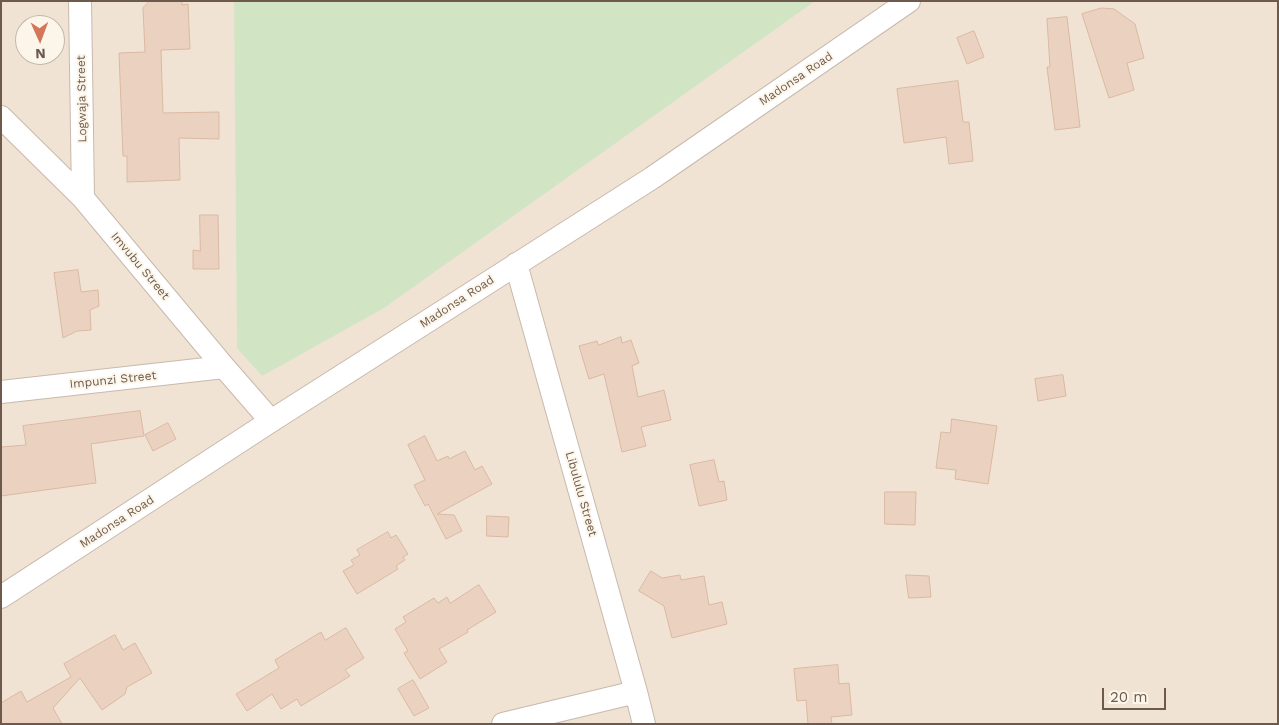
<!DOCTYPE html>
<html>
<head>
<meta charset="utf-8">
<style>
  body { margin:0 }
  #map { position:relative; width:1279px; height:725px; overflow:hidden; background:#f9f1e5; font-family:"Work Sans",sans-serif }
  canvas { display:block }
  .frame { position:absolute; inset:0; border:2px solid #6e5a4d; pointer-events:none }
  .north { position:absolute; left:15px; top:15px; width:50px; height:50px; box-sizing:border-box; background:#fcf6ea; border:1px solid #c3b8ab; border-radius:50%; rotate:178deg; font-size:14px; font-weight:700; line-height:20px; text-align:center; color:#6e5a4d }
  .north::after { content:''; display:block; margin:auto; width:18px; height:22px; background:#d47659; clip-path:polygon(50% 0,100% 100%,50% 72%,0 100%) }
  .scale { position:absolute; left:1102px; top:688px; width:64px; height:22px; box-sizing:border-box; border:2px solid #6e5a4d; border-top:0; padding-left:6px; font-size:15px; line-height:18px; white-space:nowrap; color:#6e5a4d; -webkit-text-stroke:4px #fcf6ea; paint-order:stroke }
</style>
</head>
<body>
<div id="map">
<canvas width="1279" height="725"></canvas>
<div class="frame"></div>
<div class="north">N</div>
<div class="scale">20 m</div>
</div>
<script>
const ctx = document.querySelector('canvas').getContext('2d');
ctx.lineJoin = 'round';
function paint(path, color) { ctx.fillStyle = color; ctx.fill(path, 'evenodd'); }
function stroke(path, color, width, dash) { ctx.strokeStyle = color; ctx.lineWidth = width; ctx.lineCap = dash ? 'butt' : 'round'; ctx.setLineDash(dash || []); ctx.stroke(path); }
function label(font, color, halo, rows, align = 'center') {
  ctx.font = font + ' "Work Sans",sans-serif'; ctx.lineWidth = 4; ctx.setLineDash([]); ctx.textBaseline = 'middle'; ctx.strokeStyle = halo; ctx.fillStyle = color; for (const [text, x, y, turn = 0] of rows) {
    ctx.save(); ctx.translate(x, y); ctx.rotate((+turn || 0) * Math.PI / 180); ctx.textAlign = isNaN(turn) ? turn : align; if (halo) ctx.strokeText(text, 0, 0); ctx.fillText(text, 0, 0); ctx.restore();
  }
}
paint(new Path2D(`
  M 1,1 L 1278,1 L 1278,724 L 1,724 ZM 25,25 L 55,25 L 55,55 L 25,55 Z`), '#f0e3d4');
paint(new Path2D(`
  M 234,1 L 815,1 L 384,308 L 262,376 L 237,348 Z`), '#d1e5c5');
const building = new Path2D(`
  M 150,1 L 182,1 L 182,5 L 188,4 L 190,49 L 161,50 L 163,113 L 219,112 L 219,139 L 179,138 L 180,180 L 127,182 L 127,156 L 123,156 L 119,53 L 145,52 L 143,8 Z
  M 1102,8 L 1114,9 L 1135,24 L 1144,58 L 1127,63 L 1134,90 L 1109,98 L 1082,14 Z
  M 1067,17 L 1080,127 L 1055,130 L 1047,67 L 1050,67 L 1047,19 Z
  M 974,31 L 984,57 L 967,64 L 957,38 Z
  M 958,81 L 963,122 L 969,122 L 973,161 L 949,164 L 946,137 L 904,143 L 897,89 Z
  M 200,215 L 218,215 L 219,269 L 193,269 L 193,250 L 200,251 Z
  M 78,270 L 81,292 L 98,290 L 99,306 L 90,310 L 91,330 L 77,331 L 63,338 L 54,273 Z
  M 621,337 L 622,343 L 631,340 L 639,363 L 632,366 L 638,397 L 664,390 L 671,420 L 641,427 L 646,446 L 622,452 L 604,374 L 589,379 L 579,346 L 597,341 L 598,345 Z
  M 1063,375 L 1066,396 L 1038,401 L 1035,379 Z
  M 140,411 L 144,436 L 91,444 L 96,483 L 1,496 L 1,447 L 26,445 L 23,426 Z
  M 952,419 L 997,426 L 988,484 L 955,479 L 956,470 L 936,468 L 941,432 L 950,433 Z
  M 168,423 L 176,439 L 153,451 L 145,435 Z
  M 425,436 L 437,461 L 448,456 L 449,459 L 465,451 L 475,470 L 482,466 L 492,484 L 437,514 L 454,515 L 462,531 L 446,539 L 428,504 L 425,506 L 414,485 L 425,480 L 408,445 Z
  M 714,460 L 719,482 L 724,481 L 727,500 L 699,506 L 690,465 Z
  M 885,492 L 916,492 L 915,525 L 885,524 Z
  M 487,516 L 509,517 L 508,537 L 487,536 Z
  M 388,532 L 391,538 L 396,535 L 408,554 L 403,557 L 405,560 L 396,566 L 398,569 L 357,594 L 343,571 L 354,565 L 351,560 L 360,555 L 357,550 Z
  M 651,571 L 662,578 L 680,575 L 681,580 L 704,576 L 709,605 L 722,602 L 727,624 L 672,638 L 664,606 L 639,591 Z
  M 906,575 L 929,576 L 931,597 L 909,598 Z
  M 479,585 L 496,612 L 467,630 L 468,632 L 439,649 L 447,662 L 420,679 L 404,653 L 408,651 L 395,629 L 406,622 L 403,617 L 434,598 L 438,603 L 447,597 L 450,603 Z
  M 346,628 L 364,658 L 345,670 L 350,676 L 301,706 L 297,699 L 281,709 L 272,694 L 247,711 L 236,694 L 279,668 L 275,660 L 321,632 L 325,640 Z
  M 115,635 L 123,650 L 135,643 L 152,673 L 127,687 L 125,694 L 102,710 L 80,678 L 53,708 L 62,724 L 1,724 L 1,703 L 21,691 L 27,702 L 71,677 L 64,664 Z
  M 838,665 L 839,684 L 849,683 L 852,715 L 831,717 L 832,724 L 808,724 L 806,700 L 797,701 L 794,669 Z
  M 413,680 L 429,708 L 414,716 L 398,689 Z`);
paint(building, '#ebd2c0');
stroke(building, '#dbb9a2', 1);
const minor = new Path2D(`
  M 80,1 L 83,198
  M 1,117 L 83,198 L 224,367 L 271,421
  M 516,264 L 636,692 L 644,724
  M 1,392 L 224,367
  M 1,597 L 271,421 L 652,178 L 909,1
  M 503,724 L 636,692`);
stroke(minor, '#c8b9ac', 24);
stroke(minor, '#fff', 22);
label('12px', '#6e5a4d', '#fcf6ea', [
  ["Madonsa Road",796,79,-34],
  ["Logwaja Street",82,99,-91],
  ["Imvubu Street",140,266,50],
  ["Madonsa Road",457,302,-33],
  ["Impunzi Street",113,380,-6],
  ["Libululu Street",581,494,74],
  ["Madonsa Road",117,522,-33]
]);
</script>
</body>
</html>
